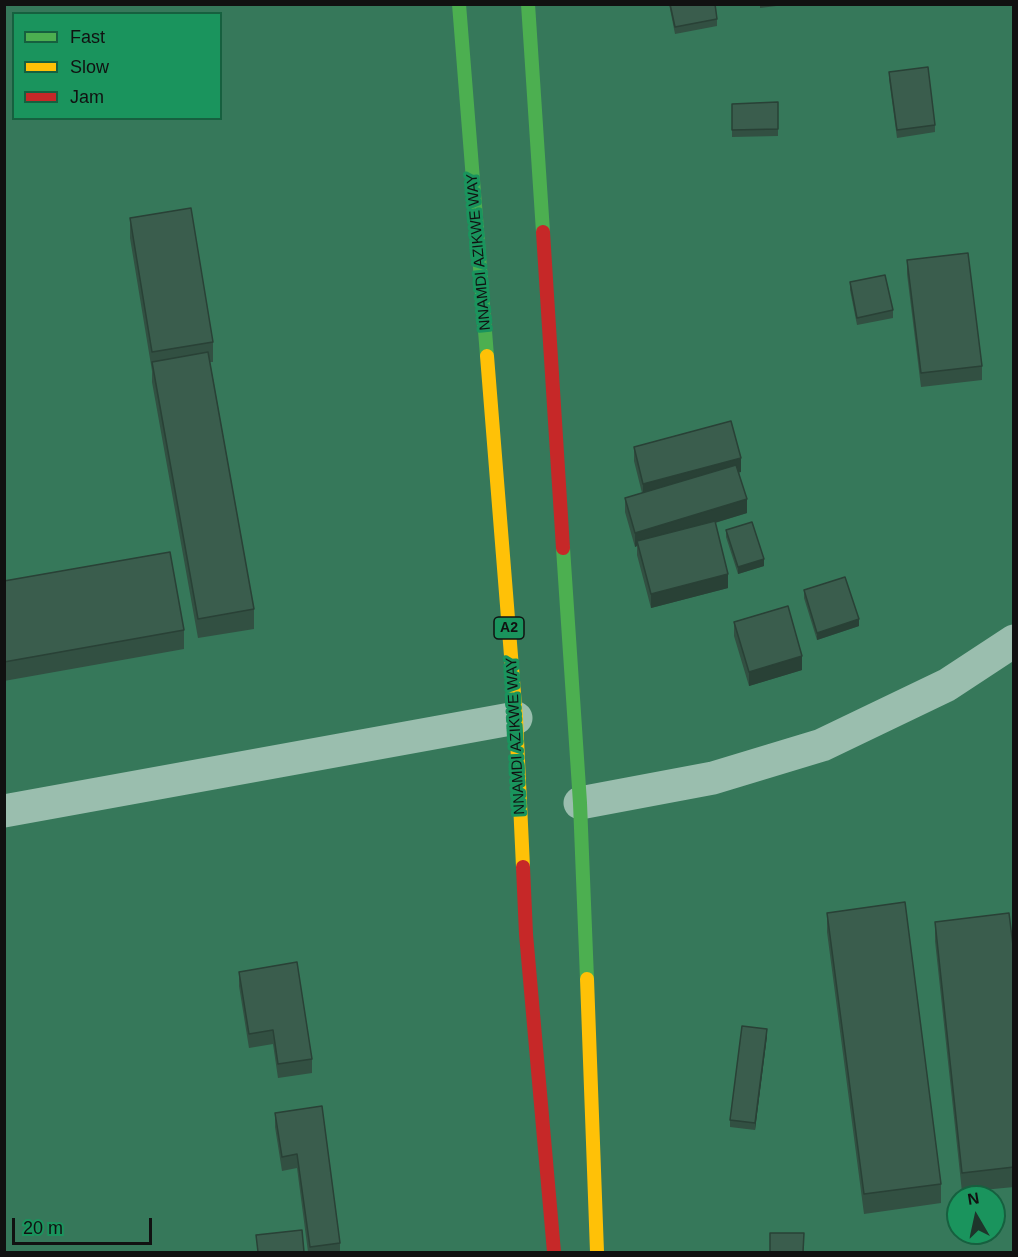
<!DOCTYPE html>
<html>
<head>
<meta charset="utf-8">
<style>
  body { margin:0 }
  #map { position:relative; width:1018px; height:1257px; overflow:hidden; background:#36785a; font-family:Helvetica,sans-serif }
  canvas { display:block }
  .frame { position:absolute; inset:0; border:6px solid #111; pointer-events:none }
  .legend { position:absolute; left:12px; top:12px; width:210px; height:108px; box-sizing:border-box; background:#1a945d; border:2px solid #16603f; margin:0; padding:8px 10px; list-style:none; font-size:18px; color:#111 }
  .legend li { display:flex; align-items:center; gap:12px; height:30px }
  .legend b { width:30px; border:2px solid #16603f }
  .north { position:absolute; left:946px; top:1185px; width:60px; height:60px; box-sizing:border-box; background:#1a945d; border:2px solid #16603f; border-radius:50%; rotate:351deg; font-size:16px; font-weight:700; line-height:24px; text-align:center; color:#111 }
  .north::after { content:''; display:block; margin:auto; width:21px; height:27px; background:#1e352b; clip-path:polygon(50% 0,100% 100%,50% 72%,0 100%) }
  .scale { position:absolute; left:12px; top:1218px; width:140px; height:27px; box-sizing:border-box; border:3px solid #111; border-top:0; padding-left:8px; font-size:18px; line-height:21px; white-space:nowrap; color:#111; -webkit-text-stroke:4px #1a945d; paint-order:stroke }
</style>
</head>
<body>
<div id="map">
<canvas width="1018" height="1257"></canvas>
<div class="frame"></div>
<ul class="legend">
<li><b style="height:8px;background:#4caf50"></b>Fast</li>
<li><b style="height:8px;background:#ffc107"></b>Slow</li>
<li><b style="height:8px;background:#c62828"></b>Jam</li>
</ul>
<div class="north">N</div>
<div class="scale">20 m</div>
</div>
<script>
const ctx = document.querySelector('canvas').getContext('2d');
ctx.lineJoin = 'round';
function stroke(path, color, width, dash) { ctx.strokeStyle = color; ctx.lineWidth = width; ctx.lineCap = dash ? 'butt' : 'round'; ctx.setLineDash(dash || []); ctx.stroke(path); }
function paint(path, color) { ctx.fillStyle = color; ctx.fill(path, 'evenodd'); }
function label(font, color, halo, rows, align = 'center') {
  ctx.font = font + ' Helvetica,sans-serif'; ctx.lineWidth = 6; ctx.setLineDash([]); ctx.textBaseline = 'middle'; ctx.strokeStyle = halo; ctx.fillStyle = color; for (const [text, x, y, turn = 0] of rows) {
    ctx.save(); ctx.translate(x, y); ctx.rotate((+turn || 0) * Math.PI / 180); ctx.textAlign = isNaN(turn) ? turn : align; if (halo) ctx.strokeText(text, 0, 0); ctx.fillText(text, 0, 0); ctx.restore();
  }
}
stroke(new Path2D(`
  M 580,803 L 713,778 L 822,745 L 947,685 L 1014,641
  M 4,811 L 516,718`), '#9abeae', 33);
stroke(new Path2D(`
  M 459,4 L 487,356
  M 528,4 L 543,232
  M 563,548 L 580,803 L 587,979`), '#4caf50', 14);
stroke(new Path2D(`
  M 487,356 L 516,718 L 523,867
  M 587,979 L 597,1252`), '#ffc107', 14);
stroke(new Path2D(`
  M 543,232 L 563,548
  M 523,867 L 526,934 L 554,1252`), '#c62828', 14);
paint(new Path2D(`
  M 669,4 L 715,4 L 717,19 L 717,26 L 675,34 Z
  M 760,4 L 793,4 L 760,8 Z
  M 889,72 L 935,125 L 935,132 L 897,138 L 889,79 Z
  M 778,102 L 778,136 L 732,137 L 732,104 Z
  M 130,218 L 213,342 L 213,362 L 210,362 L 254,609 L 254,629 L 198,638 L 152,382 L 152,371 L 130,238 Z
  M 907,260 L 982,366 L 982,380 L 921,387 L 907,274 Z
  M 850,282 L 893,310 L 893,318 L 857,325 L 850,290 Z
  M 634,447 L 741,472 L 739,472 L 747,513 L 715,523 L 728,588 L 651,608 L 637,555 L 637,546 L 635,547 L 625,512 L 625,498 L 642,493 L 634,461 Z
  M 726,530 L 764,566 L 738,574 L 726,537 Z
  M 4,581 L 184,630 L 184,649 L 4,681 Z
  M 804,590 L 859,626 L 817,640 L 804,598 Z
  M 734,622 L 802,670 L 749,686 L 734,636 Z
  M 827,913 L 941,1184 L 941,1203 L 864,1214 L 827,932 Z
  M 935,922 L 1014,954 L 1014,1187 L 962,1192 L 935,941 Z
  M 239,972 L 312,1059 L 312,1073 L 278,1078 L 273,1044 L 249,1048 L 239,986 Z
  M 767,1036 L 755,1130 L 730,1127 L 730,1120 Z
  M 322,1106 L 340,1243 L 340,1252 L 308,1252 L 297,1168 L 282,1171 L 275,1127 L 275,1113 Z`), '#325042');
paint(new Path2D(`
  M 741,458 L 741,472 L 643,498 L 643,484 Z
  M 747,499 L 747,513 L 638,546 L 637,541 L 637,546 L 635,547 L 635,533 Z
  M 764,559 L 764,566 L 738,574 L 738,567 Z
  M 728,574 L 728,588 L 651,608 L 651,594 Z
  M 859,619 L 859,626 L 817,640 L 817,633 Z
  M 802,656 L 802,670 L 749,686 L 749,672 Z
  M 767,1029 L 767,1036 L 755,1130 L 755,1123 Z`), '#294136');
const building = new Path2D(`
  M 670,4 L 715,4 L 717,19 L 675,27 Z
  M 928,67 L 935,125 L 897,130 L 889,72 Z
  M 778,102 L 778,129 L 732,130 L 732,104 Z
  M 191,208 L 213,342 L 152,352 L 130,218 Z
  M 968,253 L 982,366 L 921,373 L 907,260 Z
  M 885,275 L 893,310 L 857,318 L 850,282 Z
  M 208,352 L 254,609 L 198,619 L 152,362 Z
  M 731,421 L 741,458 L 643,484 L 634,447 Z
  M 736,465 L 747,499 L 635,533 L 625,498 Z
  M 715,521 L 728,574 L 651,594 L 637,541 Z
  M 752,522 L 764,559 L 738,567 L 726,530 Z
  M 170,552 L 184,630 L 4,662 L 4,581 Z
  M 845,577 L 859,619 L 817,633 L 804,590 Z
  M 788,606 L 802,656 L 749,672 L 734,622 Z
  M 905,902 L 941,1184 L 864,1194 L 827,913 Z
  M 1009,913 L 1014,954 L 1014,1167 L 962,1173 L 935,922 Z
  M 297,962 L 312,1059 L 278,1064 L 273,1030 L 249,1034 L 239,972 Z
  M 742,1026 L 767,1029 L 755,1123 L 730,1120 Z
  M 322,1106 L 340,1243 L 310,1247 L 297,1154 L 282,1157 L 275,1113 Z
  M 302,1230 L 304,1252 L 258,1252 L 256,1235 Z
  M 770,1233 L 804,1233 L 803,1252 L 770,1252 Z`);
paint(building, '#3a5d4d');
stroke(building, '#294136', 1.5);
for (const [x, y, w] of [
  [509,628,30]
]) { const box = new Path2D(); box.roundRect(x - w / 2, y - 11, w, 22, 4.5); ctx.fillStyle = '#1a945d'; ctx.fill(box); stroke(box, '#111', 1.5); }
label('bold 14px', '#111', null, [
  ["A2",509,628]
]);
label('15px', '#111', '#1a945d', [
  ["NNAMDI AZIKWE WAY",479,252,-95],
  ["NNAMDI AZIKWE WAY",516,736,-93]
]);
</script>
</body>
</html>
